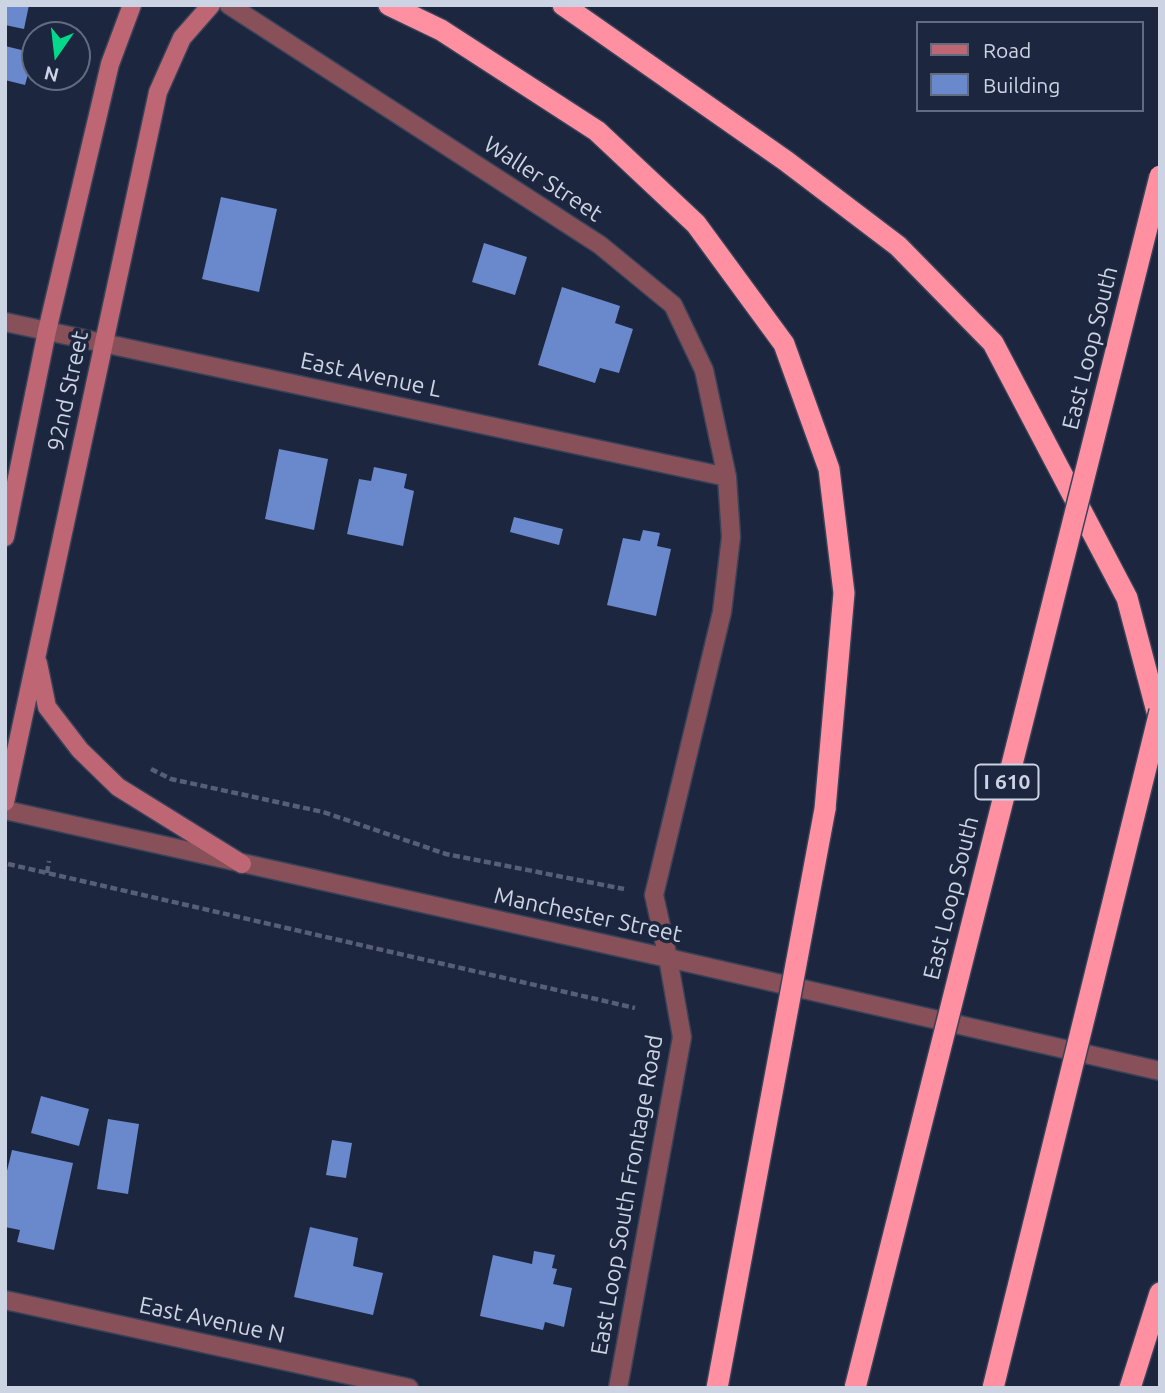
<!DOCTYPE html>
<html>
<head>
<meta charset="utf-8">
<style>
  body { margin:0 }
  #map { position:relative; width:1165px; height:1393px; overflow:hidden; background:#1c263e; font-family:Ubuntu,sans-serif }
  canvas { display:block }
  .frame { position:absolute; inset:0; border:7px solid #ccd4e4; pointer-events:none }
  .legend { position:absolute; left:916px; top:21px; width:228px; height:91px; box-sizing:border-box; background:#1c263e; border:2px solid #626c80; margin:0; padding:9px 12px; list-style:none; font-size:21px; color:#ccd4e4 }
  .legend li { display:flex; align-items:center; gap:14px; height:35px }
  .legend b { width:35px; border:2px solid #626c80 }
  .north { position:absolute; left:21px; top:21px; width:70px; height:70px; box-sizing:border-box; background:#1c263e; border:2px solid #626c80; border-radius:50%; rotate:194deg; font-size:19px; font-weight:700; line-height:28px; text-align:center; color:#ccd4e4 }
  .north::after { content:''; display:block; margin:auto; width:24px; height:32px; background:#04d98b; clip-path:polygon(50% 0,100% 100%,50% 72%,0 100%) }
</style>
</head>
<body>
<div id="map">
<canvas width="1165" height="1393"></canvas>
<div class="frame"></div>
<ul class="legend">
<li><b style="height:9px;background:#be6674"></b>Road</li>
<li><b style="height:19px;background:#6a89cc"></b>Building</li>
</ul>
<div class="north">N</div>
</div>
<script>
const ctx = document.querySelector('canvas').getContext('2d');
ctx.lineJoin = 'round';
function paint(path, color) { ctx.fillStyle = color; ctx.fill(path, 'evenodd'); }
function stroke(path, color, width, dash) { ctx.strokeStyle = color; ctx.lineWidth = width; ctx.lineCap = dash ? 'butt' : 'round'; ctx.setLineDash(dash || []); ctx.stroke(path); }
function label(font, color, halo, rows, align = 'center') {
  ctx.font = font + ' Ubuntu,sans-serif'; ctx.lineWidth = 7; ctx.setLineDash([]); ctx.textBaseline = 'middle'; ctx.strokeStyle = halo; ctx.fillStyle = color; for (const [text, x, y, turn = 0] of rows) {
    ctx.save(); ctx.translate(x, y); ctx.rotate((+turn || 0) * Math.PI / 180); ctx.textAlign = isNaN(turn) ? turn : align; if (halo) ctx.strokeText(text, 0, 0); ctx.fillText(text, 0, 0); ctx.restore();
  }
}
paint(new Path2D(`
  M 5,5 L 29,5 L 24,29 L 5,25 Z
  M 5,46 L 34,53 L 25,85 L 5,80 Z
  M 221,197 L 277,209 L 259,292 L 202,279 Z
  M 484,243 L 527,257 L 515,295 L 472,282 Z
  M 562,287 L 620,306 L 615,323 L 633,329 L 619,373 L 600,368 L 595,383 L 538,365 Z
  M 279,449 L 328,459 L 314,530 L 265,519 Z
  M 374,467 L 407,474 L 404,488 L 414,491 L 403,546 L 347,534 L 359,479 L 371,481 Z
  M 514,517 L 563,529 L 559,545 L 510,532 Z
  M 643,530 L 660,533 L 657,546 L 671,549 L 656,616 L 607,605 L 623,538 L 640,541 Z
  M 41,1096 L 89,1109 L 79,1146 L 31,1133 Z
  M 108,1119 L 139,1124 L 128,1194 L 97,1189 Z
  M 332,1140 L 352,1143 L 346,1178 L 326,1175 Z
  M 12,1150 L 73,1163 L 54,1250 L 17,1242 L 20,1230 L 5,1227 L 5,1179 Z
  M 310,1227 L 358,1238 L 353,1266 L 383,1273 L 373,1315 L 294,1297 Z
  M 534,1251 L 555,1255 L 552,1268 L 557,1269 L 553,1284 L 572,1288 L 564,1327 L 545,1322 L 543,1330 L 480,1316 L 493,1255 L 532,1264 Z`), '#6a89cc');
const minor = new Path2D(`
  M 229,5 L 600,245 L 673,305 L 704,370 L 727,477 L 731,537 L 722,612 L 654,895 L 668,958 L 682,1037 L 618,1388
  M 5,322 L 727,477
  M 5,1300 L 409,1388`);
const tertiary = new Path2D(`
  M 5,810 L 668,958 L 1160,1071`);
const secondary = new Path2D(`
  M 5,537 L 47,331 L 110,64 L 132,5
  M 38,663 L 47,707 L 80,750 L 118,787 L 242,864
  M 5,802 L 158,92 L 182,38 L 211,5`);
const motorway = new Path2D(`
  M 389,5 L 441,30 L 597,131 L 696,224 L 784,344 L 829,469 L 844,593 L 825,809
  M 563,5 L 786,161 L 898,246 L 993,343 L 1127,598 L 1160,723
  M 1130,1388 L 1160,1293`);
stroke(minor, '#384259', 21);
stroke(tertiary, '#384259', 21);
stroke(secondary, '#384259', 21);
stroke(motorway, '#384259', 24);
stroke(new Path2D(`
  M 151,769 L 171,779 L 323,812 L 446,854 L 624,889
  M 8,864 L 635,1008
  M 47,873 L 49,861`), '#565f75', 4.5, [7, 3.5]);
stroke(minor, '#885058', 18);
stroke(tertiary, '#885058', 18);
stroke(secondary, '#be6674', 18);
stroke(motorway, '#ff90a1', 21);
const motorwayBridge = new Path2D(`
  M 717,1388 L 825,809
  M 855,1388 L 1160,176
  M 993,1388 L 1160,711`);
stroke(motorwayBridge, '#384259', 24, []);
stroke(motorwayBridge, '#ff90a1', 21);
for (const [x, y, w] of [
  [1007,782,63]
]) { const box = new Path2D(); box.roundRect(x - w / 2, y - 17.5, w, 35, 5); ctx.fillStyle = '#1c263e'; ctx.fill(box); stroke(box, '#ccd4e4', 2); }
label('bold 21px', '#ccd4e4', null, [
  ["I 610",1007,782]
]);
label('23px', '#ccd4e4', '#1c263e', [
  ["Waller Street",543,179,33],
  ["East Loop South",1090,348,-76],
  ["East Avenue L",371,375,12],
  ["92nd Street",68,391,-78],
  ["East Loop South",951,898,-76],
  ["Manchester Street",588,915,12],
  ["East Loop South Frontage Road",627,1195,-80],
  ["East Avenue N",212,1320,12]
]);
</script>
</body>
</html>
